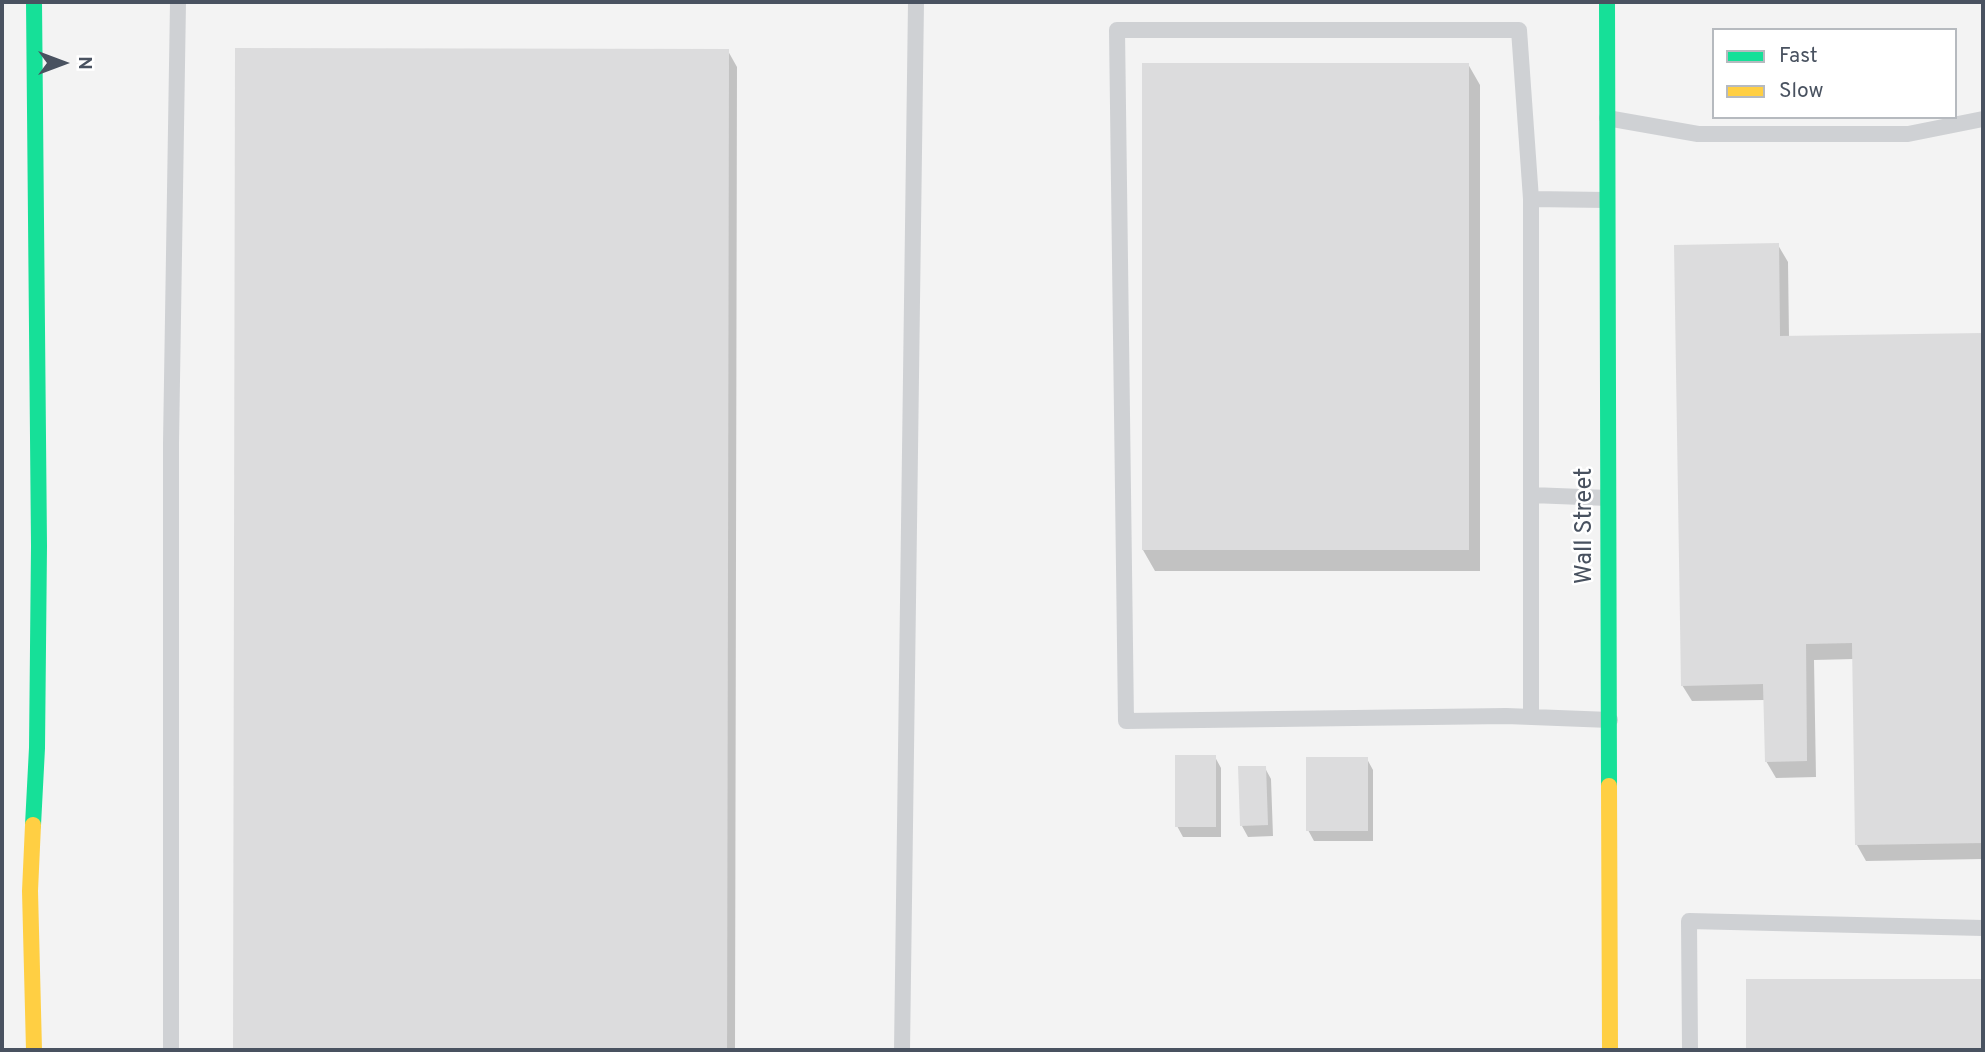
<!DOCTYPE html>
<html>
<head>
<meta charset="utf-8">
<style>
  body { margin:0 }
  #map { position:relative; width:1985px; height:1052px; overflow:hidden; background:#f3f3f3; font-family:Overpass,sans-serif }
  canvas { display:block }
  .frame { position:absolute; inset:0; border:4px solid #495260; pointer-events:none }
  .legend { position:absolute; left:1712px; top:28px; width:245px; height:91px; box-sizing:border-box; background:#fff; border:2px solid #b6babf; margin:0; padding:9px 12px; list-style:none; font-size:21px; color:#495260 }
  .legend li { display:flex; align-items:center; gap:14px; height:35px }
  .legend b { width:35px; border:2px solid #b6babf }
  .north { position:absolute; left:28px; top:28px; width:70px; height:70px; -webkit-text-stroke:5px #fff; paint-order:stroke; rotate:90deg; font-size:19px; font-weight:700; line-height:28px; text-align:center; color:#495260 }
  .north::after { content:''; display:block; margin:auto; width:24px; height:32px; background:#495260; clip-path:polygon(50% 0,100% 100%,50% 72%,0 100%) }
</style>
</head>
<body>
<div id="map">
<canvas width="1985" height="1052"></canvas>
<div class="frame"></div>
<ul class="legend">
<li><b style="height:9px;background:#16e098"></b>Fast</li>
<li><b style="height:9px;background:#ffcf43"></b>Slow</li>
</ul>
<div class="north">N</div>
</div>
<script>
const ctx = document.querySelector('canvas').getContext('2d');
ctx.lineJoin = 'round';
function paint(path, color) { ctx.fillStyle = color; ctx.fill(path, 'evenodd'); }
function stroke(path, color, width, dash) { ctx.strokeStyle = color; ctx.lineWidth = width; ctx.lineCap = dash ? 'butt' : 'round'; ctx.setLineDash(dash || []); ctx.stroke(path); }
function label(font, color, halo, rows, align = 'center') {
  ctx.font = font + ' Overpass,sans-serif'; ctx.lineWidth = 5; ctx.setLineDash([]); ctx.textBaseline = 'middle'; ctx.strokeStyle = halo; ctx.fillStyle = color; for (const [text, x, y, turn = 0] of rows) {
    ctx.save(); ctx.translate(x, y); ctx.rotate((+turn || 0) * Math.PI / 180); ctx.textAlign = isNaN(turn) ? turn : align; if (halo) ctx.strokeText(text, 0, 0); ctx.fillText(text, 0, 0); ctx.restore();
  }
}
paint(new Path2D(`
  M 237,50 L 728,51 L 737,67 L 735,1050 L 235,1050 Z
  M 1468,64 L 1480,85 L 1480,571 L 1155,571 L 1143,550 Z
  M 1778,245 L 1788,262 L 1789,337 L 1983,334 L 1983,859 L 1866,861 L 1857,845 L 1854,659 L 1814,660 L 1816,777 L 1776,778 L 1766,761 L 1765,700 L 1692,701 L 1682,685 Z
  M 1215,757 L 1221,768 L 1221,837 L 1183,837 L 1177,826 Z
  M 1367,759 L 1373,770 L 1373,841 L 1314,841 L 1308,830 Z
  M 1265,768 L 1271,779 L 1273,836 L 1248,837 L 1242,826 Z
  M 1748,981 L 1983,981 L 1983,1050 L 1748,1050 Z`), '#0003');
paint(new Path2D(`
  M 235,48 L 729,49 L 727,1050 L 233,1050 Z
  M 1142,63 L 1469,63 L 1469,550 L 1142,550 Z
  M 1779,243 L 1780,336 L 1983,333 L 1983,843 L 1855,845 L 1852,643 L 1806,644 L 1807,761 L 1765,762 L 1763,684 L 1681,686 L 1674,245 Z
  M 1175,755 L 1216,755 L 1216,827 L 1175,827 Z
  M 1306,757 L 1368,757 L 1368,831 L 1306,831 Z
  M 1238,766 L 1266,766 L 1268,825 L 1240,826 Z
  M 1746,979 L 1983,979 L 1983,1050 L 1746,1050 Z`), '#dcdcdd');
stroke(new Path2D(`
  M 1607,118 L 1698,134 L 1908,134 L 1983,119
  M 1531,199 L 1531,717
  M 1607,200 L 1531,199 L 1519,30 L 1117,30 L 1126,721 L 1506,716 L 1610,720
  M 1531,495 L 1608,498
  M 171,1050 L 171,443 L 178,2
  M 902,1050 L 916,2
  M 1690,1050 L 1689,921 L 1983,928`), '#cfd1d4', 16);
stroke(new Path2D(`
  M 1607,2 L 1609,786
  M 33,825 L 37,748 L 39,546 L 34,2`), '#16e098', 16);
stroke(new Path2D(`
  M 1609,786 L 1610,1050
  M 33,825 L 30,891 L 34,1050`), '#ffcf43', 16);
label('24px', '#495260', '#fff', [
  ["Wall Street",1586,526,-90]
]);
</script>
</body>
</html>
